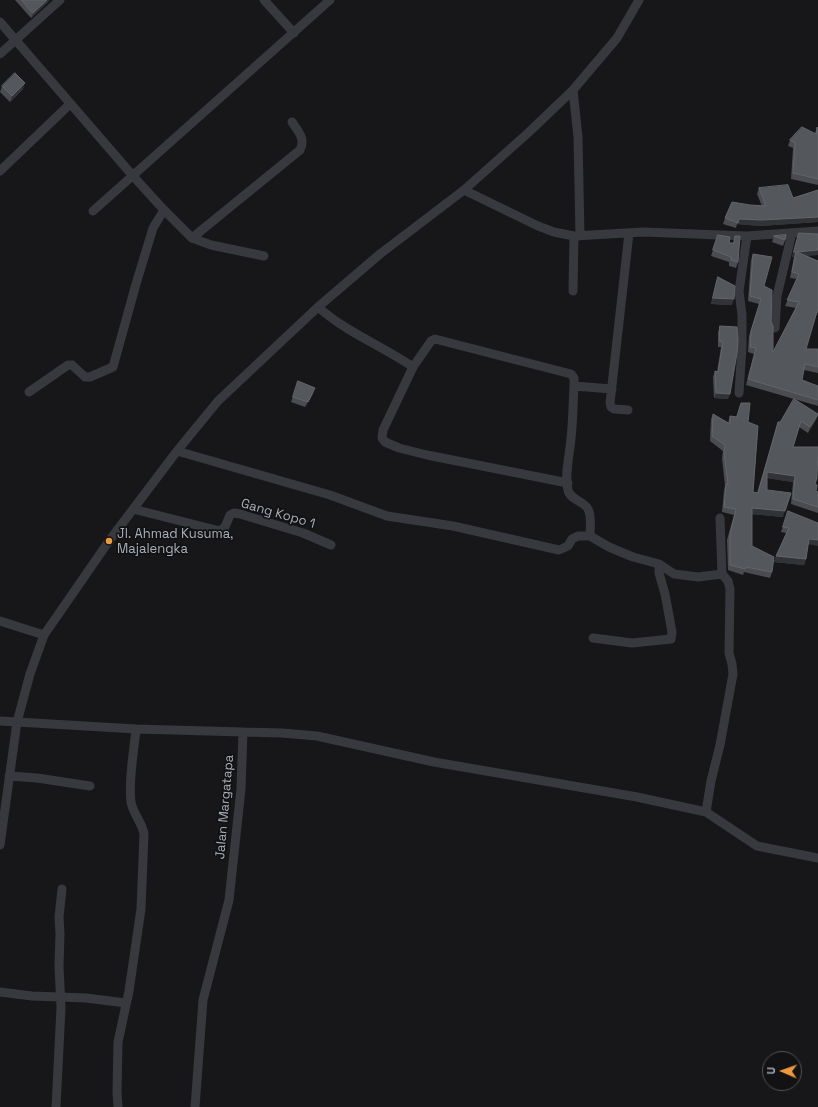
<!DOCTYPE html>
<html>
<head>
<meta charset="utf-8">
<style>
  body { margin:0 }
  #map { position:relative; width:818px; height:1107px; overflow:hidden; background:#171719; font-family:"Space Grotesk",sans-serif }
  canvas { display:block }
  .north { position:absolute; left:762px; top:1051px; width:40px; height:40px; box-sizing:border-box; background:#121214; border:1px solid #4e5156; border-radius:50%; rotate:272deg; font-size:11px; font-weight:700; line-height:16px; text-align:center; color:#a9b0b8 }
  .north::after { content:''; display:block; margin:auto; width:14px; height:18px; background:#ee9939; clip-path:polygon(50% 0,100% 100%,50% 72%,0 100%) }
</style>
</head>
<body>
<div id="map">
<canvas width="818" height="1107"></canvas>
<div class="north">U</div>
</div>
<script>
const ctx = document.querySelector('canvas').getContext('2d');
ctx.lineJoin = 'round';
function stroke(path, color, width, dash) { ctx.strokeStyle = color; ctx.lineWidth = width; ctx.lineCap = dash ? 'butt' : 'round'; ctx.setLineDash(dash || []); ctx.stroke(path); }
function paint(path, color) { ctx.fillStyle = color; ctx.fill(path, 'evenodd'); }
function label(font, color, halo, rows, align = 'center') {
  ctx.font = font + ' "Space Grotesk",sans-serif'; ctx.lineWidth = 3.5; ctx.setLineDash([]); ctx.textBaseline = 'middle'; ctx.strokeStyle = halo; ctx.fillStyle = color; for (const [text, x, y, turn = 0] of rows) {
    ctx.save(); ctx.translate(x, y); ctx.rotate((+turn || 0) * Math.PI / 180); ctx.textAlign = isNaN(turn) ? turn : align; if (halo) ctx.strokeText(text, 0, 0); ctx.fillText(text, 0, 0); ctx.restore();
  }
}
stroke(new Path2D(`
  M 264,0 L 294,33
  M 0,22 L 133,176 L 164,210 L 192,238 L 300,150 C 306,139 298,131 292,122
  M 0,54 L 60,0
  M 573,90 L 578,137 L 580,236
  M 0,171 L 70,104
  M 464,190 L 538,226 L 554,232 L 574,236 L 643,232 L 747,236 L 818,231
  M 93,211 L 330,0
  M 192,238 L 211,245 L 264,256
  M 573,291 L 574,236
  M 318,307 C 346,332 382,346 413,367
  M 775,328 L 777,296 L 792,233
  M 574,386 L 612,389
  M 29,392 L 68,365 L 72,365 L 85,377 L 90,377 L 113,367 L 136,284 L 153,228 L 164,210
  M 739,393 L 742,347 L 742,315 L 739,291 L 747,236
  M 628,410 L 614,409 L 611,407 L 610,403 L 629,233
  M 177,451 L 330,495 L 387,516 L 453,526 L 559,550 L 568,546 L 572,539 L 578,536 L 590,536 L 609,547 L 633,557 L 659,564 L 674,574 L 698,577 L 722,574
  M 568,483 L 427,455 L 399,448 L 385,442 L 382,438 L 383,430 L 413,367 L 431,341 L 435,339 L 571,374 L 574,378 L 574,386 C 573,403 573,421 571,438 C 570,453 564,476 568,490 C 570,500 584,501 588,509 C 592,516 590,528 590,536
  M 133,509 L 220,531 L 225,527 L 230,515 L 234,513 L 240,514 L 303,533 L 331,545
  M 0,621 L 44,635
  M 593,638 L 632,643 L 671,639 L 672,632 L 665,594 L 659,573 L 659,564
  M 0,721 L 136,729 L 243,732 L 241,789 L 229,900 L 203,1000 L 195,1107
  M 243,732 L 282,733 L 317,736 L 434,762 L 637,797 L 706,812 L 757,846 L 818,858
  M 9,776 L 37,778 L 90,786
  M 706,812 L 711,781 L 720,745 L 733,674 L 732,664 L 729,653 L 730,589 L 728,581 L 722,574 L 720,518
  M 0,845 L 17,722 L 30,674 L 44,635 L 109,541 L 177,451 L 218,401 L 318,307 L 380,254 L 464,190 L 528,133 L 573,90 L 617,38 L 639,0
  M 0,992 L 32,996 L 86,998 L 126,1003
  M 56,1107 L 61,1008 L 59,966 L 60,934 L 59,917 L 62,889
  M 118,1107 L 117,1092 L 118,1042 L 129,991 L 141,909 L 144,834 C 142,822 133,814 131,802 C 128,781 134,751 136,729`), '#38393e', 9);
paint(new Path2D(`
  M 15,0 L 49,0 L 48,2 L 31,18 Z
  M 2,86 L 23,89 L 10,102 L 0,92 Z
  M 817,127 L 818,128 L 818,185 L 791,179 L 793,148 L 788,146 L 790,140 L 815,134 Z
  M 759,188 L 793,198 L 818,190 L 818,222 L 760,226 L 737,224 L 736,228 L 723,224 L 725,218 L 750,205 L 762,206 L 757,194 Z
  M 799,233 L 807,256 L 818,261 L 818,313 L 817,313 L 806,349 L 818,349 L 818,373 L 804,370 L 802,380 L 818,386 L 818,406 L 746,385 L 754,354 L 748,352 L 749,336 L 759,304 L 748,301 L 751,260 L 753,254 L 764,286 L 771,322 L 773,352 L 796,308 L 785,306 L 797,279 L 790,278 L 794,257 L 792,257 L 797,239 Z
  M 718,235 L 729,243 L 733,243 L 735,236 L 738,262 L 736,268 L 729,266 L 729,262 L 711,256 Z
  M 774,236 L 785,240 L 783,246 L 772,242 Z
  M 718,277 L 732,305 L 711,304 L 716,282 Z
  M 720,326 L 737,327 L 728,399 L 714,398 L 713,377 L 715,371 L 717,372 L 721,347 L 718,347 L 718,332 Z
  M 298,381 L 313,394 L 305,407 L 291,402 Z
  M 741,403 L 748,422 L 753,492 L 757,493 L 778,422 L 780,422 L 818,415 L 816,420 L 808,433 L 799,427 L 793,447 L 815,484 L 816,491 L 818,492 L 818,513 L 791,504 L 793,482 L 767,478 L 767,490 L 783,517 L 752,514 L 752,546 L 772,572 L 770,578 L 744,572 L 743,575 L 728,570 L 727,540 L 734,515 L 722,512 L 724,490 L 725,486 L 722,458 L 723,451 L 710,441 L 711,419 L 713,414 L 728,423 L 730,416 L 736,417 Z
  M 788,511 L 808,544 L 806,559 L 804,565 L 774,562 L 786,533 L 781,532 Z`), '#4a4c51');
paint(new Path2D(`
  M 47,0 L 49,0 L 48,2 L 31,18 L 33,13 Z
  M 25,83 L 23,89 L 10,102 L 12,96 Z
  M 818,217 L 818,222 L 817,222 L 760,226 L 737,224 L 736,228 L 739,219 Z
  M 818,250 L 818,255 L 795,257 L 797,252 Z
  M 794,252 L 796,252 L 794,257 L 792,257 Z
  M 713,298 L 734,299 L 732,305 L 711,304 Z
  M 315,388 L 313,394 L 305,407 L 308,402 Z
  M 716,393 L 730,394 L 728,399 L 714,398 Z
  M 818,415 L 816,420 L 808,433 L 810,427 Z
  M 767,472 L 795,476 L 793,482 L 765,478 Z
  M 752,508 L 785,511 L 783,517 L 750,514 Z
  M 809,539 L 818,540 L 818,546 L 807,544 Z
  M 776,556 L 806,559 L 804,565 L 774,562 Z`), '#313336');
const building = new Path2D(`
  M 22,0 L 47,0 L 33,13 Z
  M 15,73 L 25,83 L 12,96 L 2,86 Z
  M 802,127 L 816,134 L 817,127 L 818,128 L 818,179 L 793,173 L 795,143 L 790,140 Z
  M 788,185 L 793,198 L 818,190 L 818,217 L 762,220 L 739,219 L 738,223 L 725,218 L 732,202 L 750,205 L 766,206 L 759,188 Z
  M 799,233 L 818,234 L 818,250 L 797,252 L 818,261 L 818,308 L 806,349 L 818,349 L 818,367 L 805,364 L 802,380 L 818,386 L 818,400 L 748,379 L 756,348 L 750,347 L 751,331 L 761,299 L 750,296 L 753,254 L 772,257 L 764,286 L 772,290 L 771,322 L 773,326 L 773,352 L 799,302 L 787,300 L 799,274 L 792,272 L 796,252 L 794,252 Z
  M 718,235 L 730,237 L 729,243 L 734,243 L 735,236 L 740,236 L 738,262 L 731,260 L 731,257 L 713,250 Z
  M 786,235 L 785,240 L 774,236 Z
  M 718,277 L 735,286 L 734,299 L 713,298 Z
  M 720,326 L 737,327 L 738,341 L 737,353 L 730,394 L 716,393 L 715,371 L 718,372 L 723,342 L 720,341 Z
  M 298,381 L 315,388 L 308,402 L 293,397 Z
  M 794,399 L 818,414 L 810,427 L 801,421 L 793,447 L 818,447 L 817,478 L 815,484 L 817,485 L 816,491 L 818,492 L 818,507 L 793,499 L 795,476 L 767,472 L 767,490 L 791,493 L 785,511 L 752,508 L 752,546 L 774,557 L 772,572 L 746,567 L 745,569 L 730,565 L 730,534 L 736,509 L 724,507 L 726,484 L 728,484 L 724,452 L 725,445 L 712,436 L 713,414 L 730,424 L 730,416 L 737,417 L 741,403 L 750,403 L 748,422 L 758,426 L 753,492 L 758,493 L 778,422 L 780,422 Z
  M 788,511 L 818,523 L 818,540 L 809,539 L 806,559 L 776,556 L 789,528 L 783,527 Z`);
paint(building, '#54575c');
stroke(building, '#62656a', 1);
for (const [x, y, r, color] of [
  [109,541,4,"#ee9939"]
]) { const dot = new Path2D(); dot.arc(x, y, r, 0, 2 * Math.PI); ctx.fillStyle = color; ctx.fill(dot); stroke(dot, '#121214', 1.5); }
label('13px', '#a9b0b8', '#121214', [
  ["Gang Kopo 1",278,514,16],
  ["Jalan Margatapa",225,807,-85]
]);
label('13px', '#a9b0b8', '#121214', [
  ["Jl. Ahmad Kusuma,",117,534],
  ["Majalengka",117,549]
], 'left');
</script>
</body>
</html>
